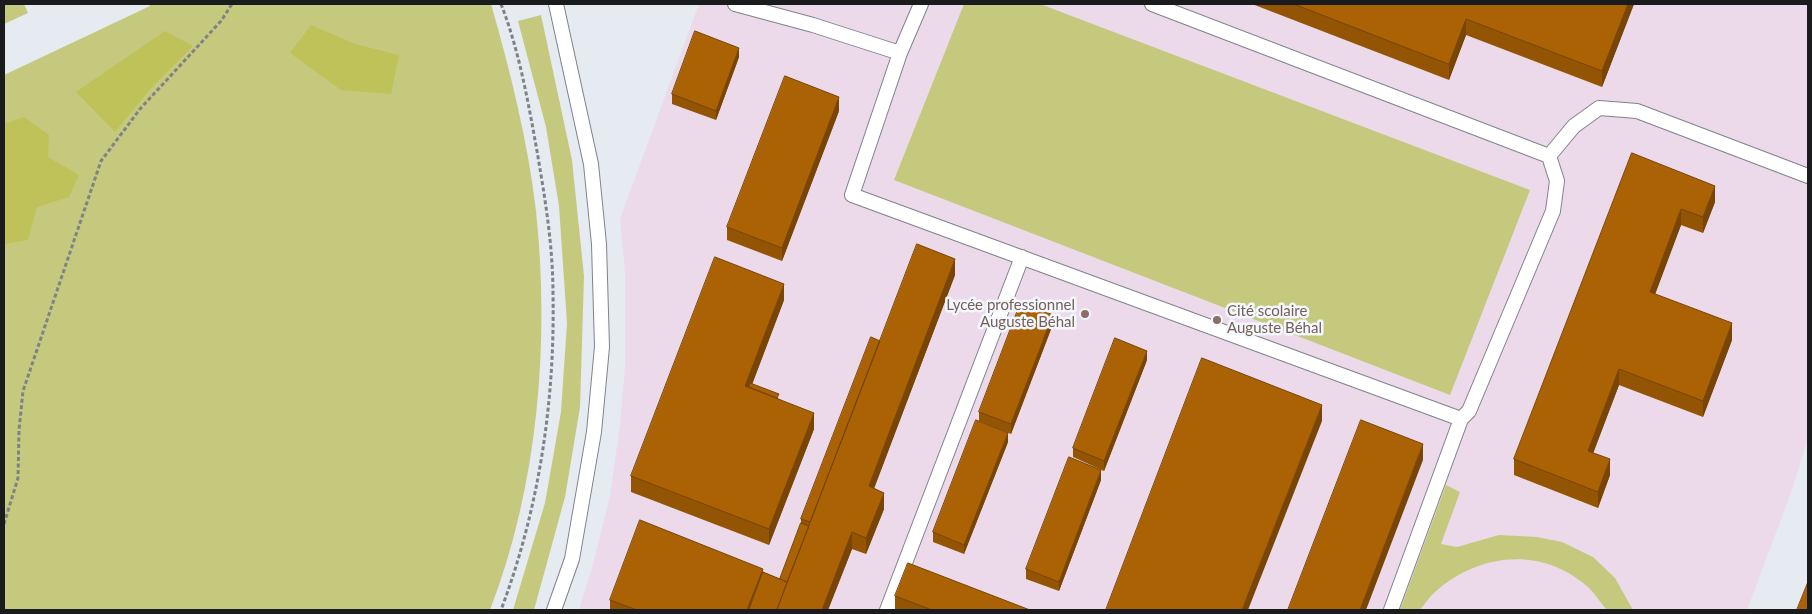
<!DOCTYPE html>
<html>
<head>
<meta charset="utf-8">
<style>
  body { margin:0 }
  #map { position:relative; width:1812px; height:614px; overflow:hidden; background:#e6eaf1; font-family:Lato,sans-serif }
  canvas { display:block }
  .frame { position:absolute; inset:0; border:5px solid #1a1b1d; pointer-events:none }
</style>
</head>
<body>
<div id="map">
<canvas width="1812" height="614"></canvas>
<div class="frame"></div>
</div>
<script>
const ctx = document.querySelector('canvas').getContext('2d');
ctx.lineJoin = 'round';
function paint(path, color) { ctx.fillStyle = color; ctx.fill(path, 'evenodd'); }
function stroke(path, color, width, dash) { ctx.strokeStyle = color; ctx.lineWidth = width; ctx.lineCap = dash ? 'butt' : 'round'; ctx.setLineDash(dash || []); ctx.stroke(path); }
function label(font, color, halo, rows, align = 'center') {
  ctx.font = font + ' Lato,sans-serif'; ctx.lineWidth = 5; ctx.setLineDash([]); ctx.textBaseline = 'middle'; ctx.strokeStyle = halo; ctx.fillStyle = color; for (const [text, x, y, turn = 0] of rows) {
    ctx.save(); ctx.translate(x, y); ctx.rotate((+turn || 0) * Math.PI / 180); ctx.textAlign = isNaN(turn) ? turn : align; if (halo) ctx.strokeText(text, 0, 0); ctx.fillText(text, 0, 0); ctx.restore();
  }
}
paint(new Path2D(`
  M 699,4 L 1808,4 L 1808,438 L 1791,493 L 1747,610 L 579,610 L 593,564 L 610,496 L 620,425 L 625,368 L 625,272 L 620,219 Z`), '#ecdaeb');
paint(new Path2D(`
  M 4,4 L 24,4 L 28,13 L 4,24 Z
  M 149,4 L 491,4 C 510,70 528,142 536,211 C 550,343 538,486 490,610 L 4,610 L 4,75 L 150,6 Z
  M 964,4 L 1040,4 L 1530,190 L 1450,395 L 894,180 Z
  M 541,15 L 572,160 L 584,276 L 580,407 L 565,497 L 534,610 L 513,610 L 545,503 L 561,412 L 567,323 L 559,206 L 546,127 L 518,21 Z
  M 1446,485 L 1460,492 L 1441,544 L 1457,547 L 1499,535 L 1537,537 L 1562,542 L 1593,557 L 1615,578 L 1633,610 L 1607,610 C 1601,604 1596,595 1590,589 C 1544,546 1480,552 1435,592 C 1429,597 1425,604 1420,610 L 1400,610 Z`), '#c5c97d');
paint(new Path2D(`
  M 311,25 L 355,44 L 399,55 L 391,94 L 341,90 L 290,53 Z
  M 165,31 L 193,46 L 151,88 L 115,132 L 76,92 Z
  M 24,117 L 49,135 L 48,157 L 79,175 L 69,197 L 37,207 L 28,240 L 4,244 L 4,124 Z`), '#bec259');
const lane = new Path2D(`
  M 735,4 L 813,25 L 900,53
  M 921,4 L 900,53 L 852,195 L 1461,419 L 1469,411 L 1553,211 L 1557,181 L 1549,156 L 1152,4
  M 1549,156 L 1574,126 L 1599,108 L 1637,111 L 1808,176
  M 554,610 L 572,559 L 594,432 L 602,347 L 599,244 L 591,164 L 556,4
  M 887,610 L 1022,257
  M 1391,610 L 1461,419`);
stroke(lane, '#7f8389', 16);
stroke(new Path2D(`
  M 501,4 C 519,50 528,101 537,151 C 545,198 553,246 553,294 C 555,402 539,509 501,610
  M 4,524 L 18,478 L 19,430 L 23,391 L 101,161 L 140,109 L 221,21 L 232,4`), '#7f8286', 3, [4, 2.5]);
stroke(lane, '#fff', 14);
paint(new Path2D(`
  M 1252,4 L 1634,4 L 1602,87 L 1466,35 L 1449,80 Z
  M 739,57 L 716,120 L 672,104 L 672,94 Z
  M 839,111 L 782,261 L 727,240 L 727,227 Z
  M 1632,153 L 1715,202 L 1703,233 L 1681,225 L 1655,294 L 1732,340 L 1703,417 L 1619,385 L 1593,453 L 1610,475 L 1598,508 L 1514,475 L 1514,459 Z
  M 955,275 L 874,488 L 884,509 L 866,554 L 852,549 L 828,610 L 610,610 L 610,600 L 763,572 L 780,579 L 801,523 L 801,519 L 880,341 Z
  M 784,300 L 752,384 L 779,399 L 814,429 L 769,545 L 631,492 L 631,476 Z
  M 1053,324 L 1011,434 L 979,421 L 979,412 Z
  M 1147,360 L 1104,471 L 1073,457 L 1073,448 Z
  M 1008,442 L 964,554 L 933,542 L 933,532 Z
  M 1101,480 L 1059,591 L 1026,579 L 1026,569 Z
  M 895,596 L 1030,610 L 897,610 L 895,609 Z`), '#935404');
paint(new Path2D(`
  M 1628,4 L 1634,4 L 1602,87 L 1602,71 Z
  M 1466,19 L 1466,35 L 1449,80 L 1449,64 Z
  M 739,48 L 739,57 L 716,120 L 716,111 Z
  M 839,97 L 839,111 L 782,261 L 782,248 Z
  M 1715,186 L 1715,202 L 1703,233 L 1703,217 Z
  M 1681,209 L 1681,225 L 1650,308 L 1650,292 Z
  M 955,259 L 955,275 L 869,502 L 869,486 Z
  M 784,284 L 784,300 L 747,398 L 745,386 Z
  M 1053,315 L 1053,324 L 1011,434 L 1011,424 Z
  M 1732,323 L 1732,340 L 1703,417 L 1703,401 Z
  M 1147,351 L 1147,360 L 1104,471 L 1104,461 Z
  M 1619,369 L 1619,385 L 1588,467 L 1588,451 Z
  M 1322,405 L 1322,421 L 1248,610 L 1242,610 Z
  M 814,413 L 814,429 L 769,545 L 769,529 Z
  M 1008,433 L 1008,442 L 964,554 L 964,545 Z
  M 1423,444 L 1423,460 L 1366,610 L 1360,610 Z
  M 1610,459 L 1610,475 L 1598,508 L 1598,492 Z
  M 1101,470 L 1101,480 L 1059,591 L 1059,582 Z
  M 884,493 L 884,509 L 866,554 L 866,538 Z
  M 852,532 L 852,549 L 828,610 L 822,610 Z
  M 763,569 L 763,582 L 752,610 L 747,610 Z`), '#784504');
const building = new Path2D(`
  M 1294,4 L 1628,4 L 1602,71 L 1466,19 L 1449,64 Z
  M 695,31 L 739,48 L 716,111 L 672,94 Z
  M 785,76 L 839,97 L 782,248 L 727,227 Z
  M 1632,153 L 1715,186 L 1703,217 L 1681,209 L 1650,292 L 1732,323 L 1703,401 L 1619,369 L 1588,451 L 1610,459 L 1598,492 L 1514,459 Z
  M 917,244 L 955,259 L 869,486 L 884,493 L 866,538 L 852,532 L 822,610 L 777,610 Z
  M 715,257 L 784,284 L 745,386 L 814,413 L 769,529 L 631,476 Z
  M 1021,302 L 1053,315 L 1011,424 L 979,412 Z
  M 871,337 L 880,341 L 810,522 L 801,519 Z
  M 1115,338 L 1147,351 L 1104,461 L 1073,448 Z
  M 1202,358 L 1322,405 L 1242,610 L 1106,610 Z
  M 750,383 L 779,394 L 777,398 L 749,387 Z
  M 976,420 L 1008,433 L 964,545 L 933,532 Z
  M 1361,420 L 1423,444 L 1360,610 L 1288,610 Z
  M 1069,457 L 1101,470 L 1059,582 L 1026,569 Z
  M 640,520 L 763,569 L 747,610 L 637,610 L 610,600 Z
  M 801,523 L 809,526 L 787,582 L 780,579 Z
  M 908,563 L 1030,610 L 932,610 L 895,596 Z
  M 763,572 L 787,582 L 777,610 L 749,610 Z
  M 1808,582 L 1808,610 L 1797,610 Z`);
paint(building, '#ab6205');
stroke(building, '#784504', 1);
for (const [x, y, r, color] of [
  [1085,314,5,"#8d6e63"],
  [1217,320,5,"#8d6e63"]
]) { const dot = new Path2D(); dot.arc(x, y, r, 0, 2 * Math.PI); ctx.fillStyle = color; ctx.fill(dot); stroke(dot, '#f3f8fe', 2); }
label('15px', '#785e54', '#f3f8fe', [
  ["Lycée professionnel",1075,305],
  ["Auguste Béhal",1075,322],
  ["Cité scolaire",1227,311,"left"],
  ["Auguste Béhal",1227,328,"left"]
], 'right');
</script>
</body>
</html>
